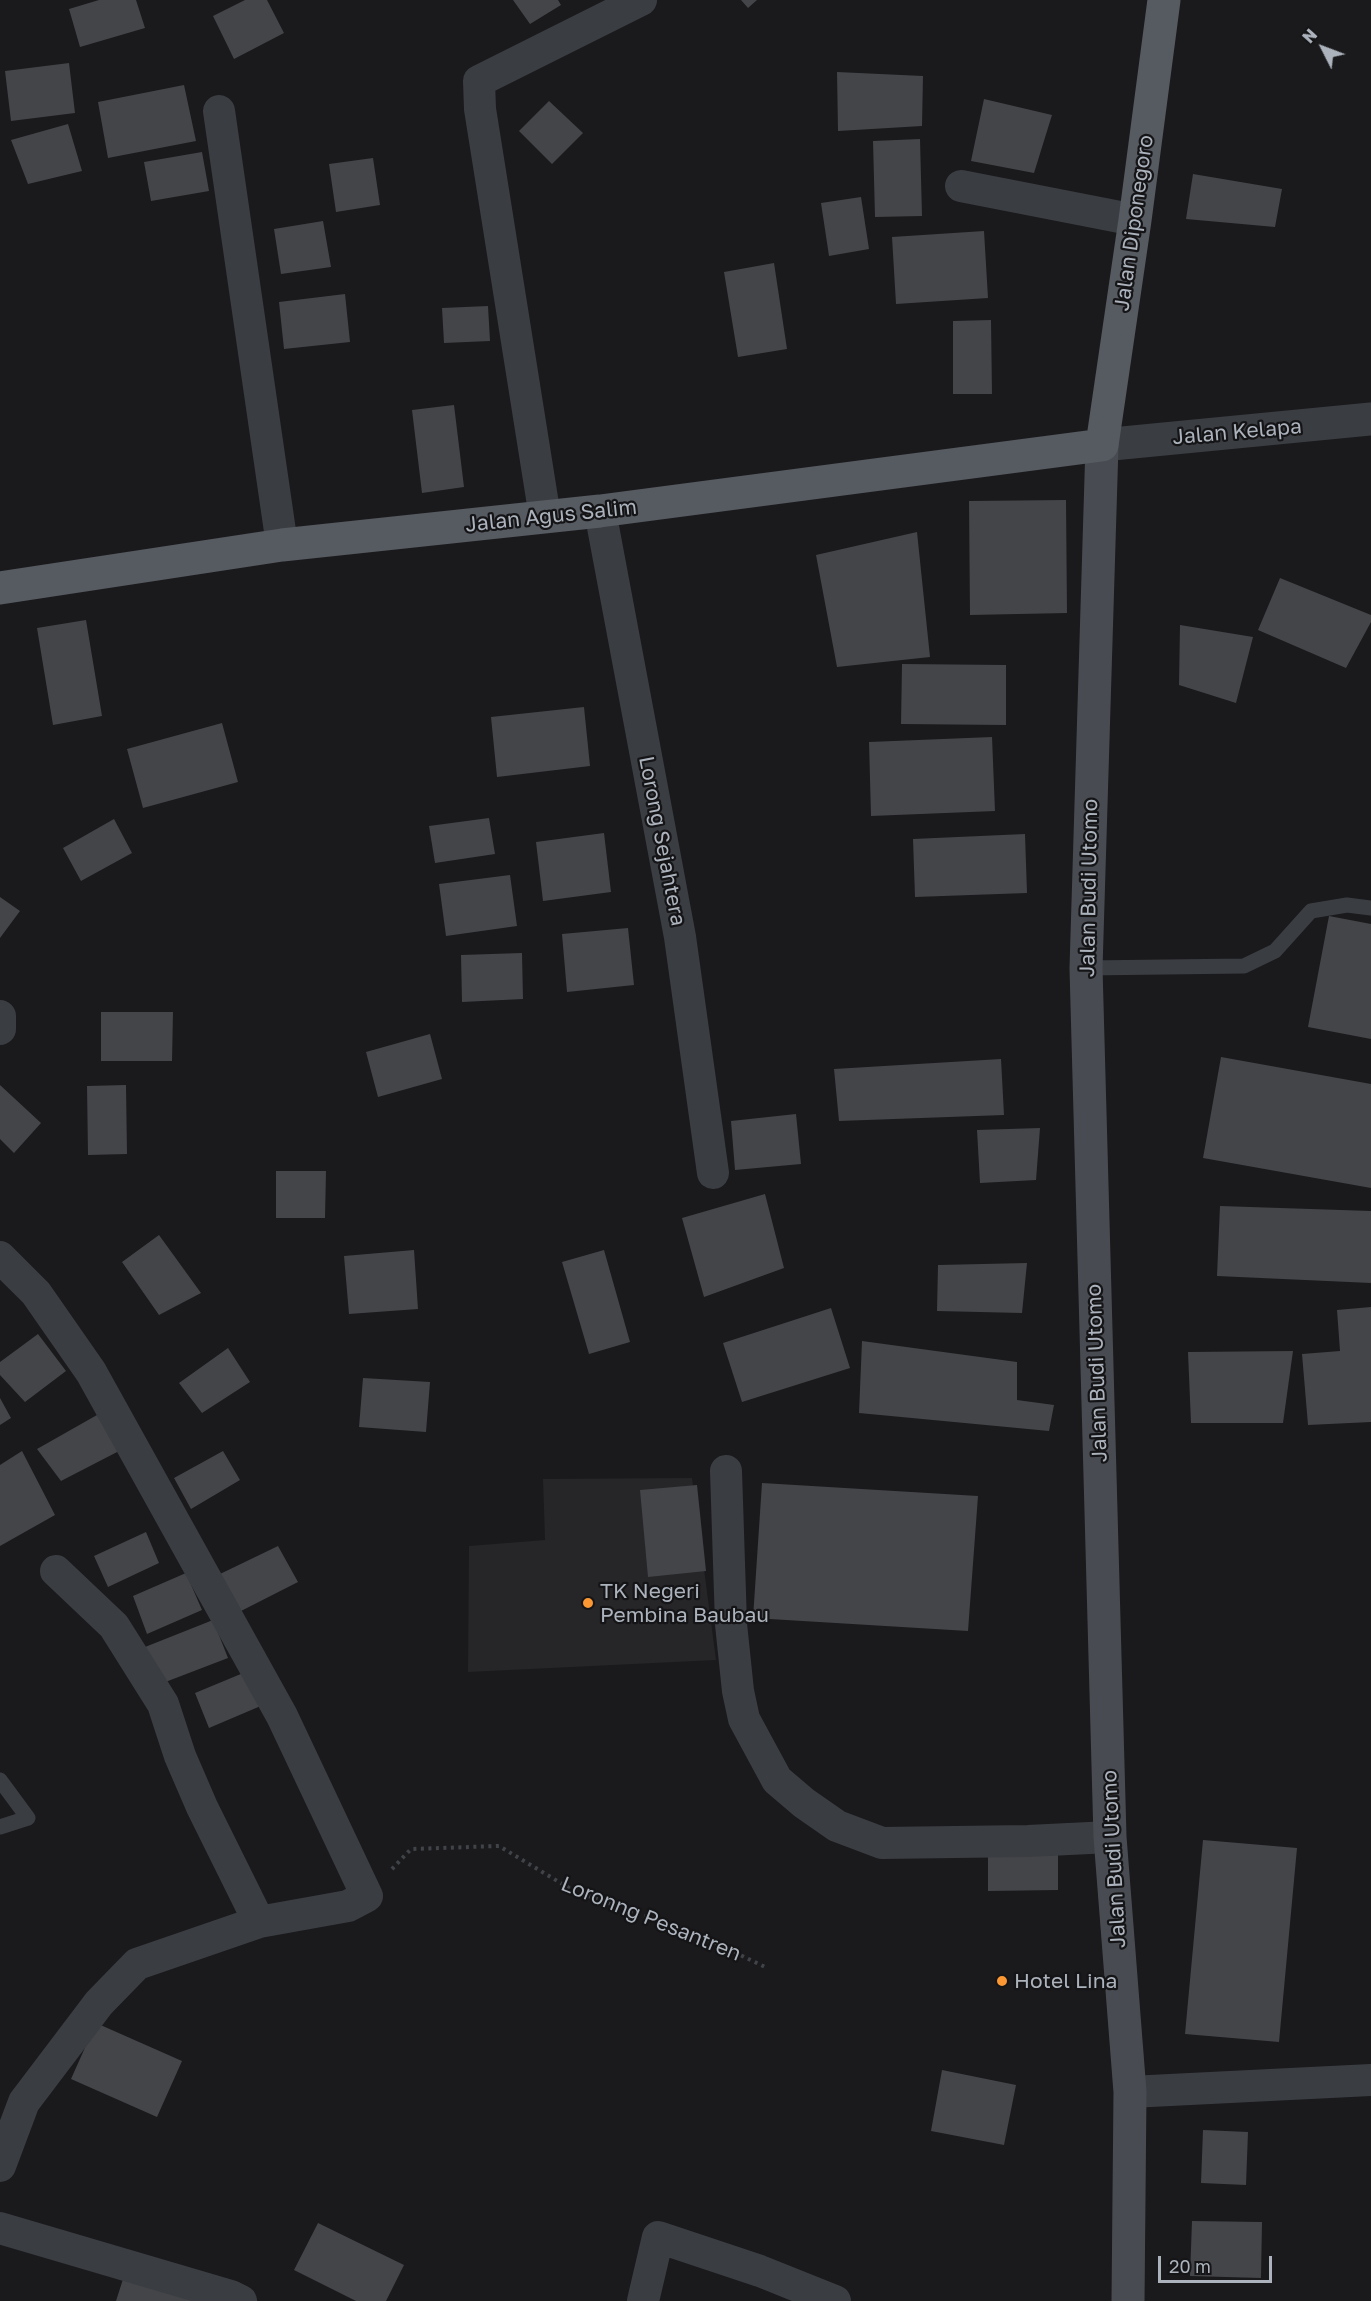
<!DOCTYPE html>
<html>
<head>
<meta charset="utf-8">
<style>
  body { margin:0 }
  #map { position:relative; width:1371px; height:2301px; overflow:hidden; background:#1a1a1c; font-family:"Golos Text",sans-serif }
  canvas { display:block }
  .north { position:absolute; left:1293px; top:18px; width:60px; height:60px; -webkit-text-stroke:4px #151517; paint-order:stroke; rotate:312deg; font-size:16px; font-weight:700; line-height:24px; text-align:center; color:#acb3bc }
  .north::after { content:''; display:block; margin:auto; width:21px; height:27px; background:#acb3bc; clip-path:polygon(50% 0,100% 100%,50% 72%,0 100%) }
  .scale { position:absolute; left:1158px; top:2256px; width:114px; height:27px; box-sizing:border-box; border:3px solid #acb3bc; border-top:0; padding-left:8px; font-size:18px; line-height:21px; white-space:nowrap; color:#acb3bc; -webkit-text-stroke:4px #151517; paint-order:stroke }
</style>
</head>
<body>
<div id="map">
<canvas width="1371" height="2301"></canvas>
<div class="north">N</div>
<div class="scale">20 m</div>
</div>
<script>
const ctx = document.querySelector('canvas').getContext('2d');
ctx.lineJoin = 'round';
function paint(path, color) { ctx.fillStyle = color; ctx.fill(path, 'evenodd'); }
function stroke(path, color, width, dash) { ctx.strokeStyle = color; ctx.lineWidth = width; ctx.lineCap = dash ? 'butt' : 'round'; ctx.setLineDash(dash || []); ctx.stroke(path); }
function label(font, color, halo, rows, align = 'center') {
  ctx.font = font + ' "Golos Text",sans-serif'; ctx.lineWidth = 4.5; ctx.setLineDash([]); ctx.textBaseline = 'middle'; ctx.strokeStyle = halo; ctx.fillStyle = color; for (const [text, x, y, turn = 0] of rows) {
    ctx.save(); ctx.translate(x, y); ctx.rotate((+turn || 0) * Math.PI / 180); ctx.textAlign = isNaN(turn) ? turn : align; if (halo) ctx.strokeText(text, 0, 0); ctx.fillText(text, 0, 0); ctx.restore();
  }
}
paint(new Path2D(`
  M 692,1478 L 716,1660 L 468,1672 L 469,1546 L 545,1540 L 543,1479 Z`), '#262629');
paint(new Path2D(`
  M 99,0 L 136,0 L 145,28 L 80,47 L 69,9 Z
  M 245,0 L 267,0 L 284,33 L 234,59 L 213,16 Z
  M 513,0 L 558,0 L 561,5 L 530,24 Z
  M 741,0 L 757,0 L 748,8 Z
  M 69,63 L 75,113 L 11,121 L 5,71 Z
  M 837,72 L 923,76 L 922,126 L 838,131 Z
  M 184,85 L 196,141 L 108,158 L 98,102 Z
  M 984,99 L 1052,115 L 1034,173 L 971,161 Z
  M 549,101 L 583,133 L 552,164 L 519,131 Z
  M 68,124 L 82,171 L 28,184 L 11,140 Z
  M 920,139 L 922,216 L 875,217 L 873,141 Z
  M 202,152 L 209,191 L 151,201 L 144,162 Z
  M 373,158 L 380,205 L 336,212 L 329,164 Z
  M 1193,174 L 1282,189 L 1275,227 L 1186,219 Z
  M 861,197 L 869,249 L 829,256 L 821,203 Z
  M 323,221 L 331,267 L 281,274 L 274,229 Z
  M 984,231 L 988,298 L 896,304 L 892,237 Z
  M 774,263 L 787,349 L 738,357 L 724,272 Z
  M 345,294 L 350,342 L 284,349 L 279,302 Z
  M 488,306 L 490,341 L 444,343 L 442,308 Z
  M 991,320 L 992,394 L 953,394 L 953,321 Z
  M 454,405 L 464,487 L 422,493 L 412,410 Z
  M 1066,500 L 1067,613 L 970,615 L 969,501 Z
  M 917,532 L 930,657 L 837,667 L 816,555 Z
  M 1280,578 L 1371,615 L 1371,622 L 1346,668 L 1258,630 Z
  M 86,620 L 102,716 L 53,725 L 37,628 Z
  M 1180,625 L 1253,637 L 1236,703 L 1179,685 Z
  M 902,664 L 1006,665 L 1006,725 L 901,724 Z
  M 584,707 L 590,766 L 497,777 L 491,717 Z
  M 222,723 L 238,782 L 143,808 L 127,749 Z
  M 992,737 L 995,811 L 871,816 L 869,742 Z
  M 489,818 L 495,854 L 435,863 L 429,826 Z
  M 114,819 L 132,853 L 81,881 L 63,848 Z
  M 604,833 L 611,892 L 543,901 L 536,842 Z
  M 1025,834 L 1027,893 L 915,897 L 913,839 Z
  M 510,875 L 517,926 L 446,936 L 439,884 Z
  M 0,897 L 20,911 L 0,938 Z
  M 1329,916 L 1371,924 L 1371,1039 L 1308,1027 Z
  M 628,928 L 634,985 L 567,992 L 562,934 Z
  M 522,953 L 523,999 L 462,1002 L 461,955 Z
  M 101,1012 L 173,1012 L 172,1061 L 101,1061 Z
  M 430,1034 L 442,1079 L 378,1097 L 366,1052 Z
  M 1221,1057 L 1371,1084 L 1371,1188 L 1203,1158 Z
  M 1001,1059 L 1004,1115 L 839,1121 L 834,1069 Z
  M 0,1085 L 41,1123 L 14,1153 L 0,1139 Z
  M 126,1085 L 127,1154 L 88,1155 L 87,1086 Z
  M 796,1114 L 801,1164 L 735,1170 L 731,1121 Z
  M 1040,1128 L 1036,1180 L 980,1183 L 977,1130 Z
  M 276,1171 L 326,1171 L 325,1218 L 276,1218 Z
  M 765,1194 L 784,1268 L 704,1297 L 682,1218 Z
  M 1220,1206 L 1371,1211 L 1371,1283 L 1217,1276 Z
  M 159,1235 L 201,1293 L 159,1315 L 122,1262 Z
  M 414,1250 L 418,1309 L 349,1314 L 344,1256 Z
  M 604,1250 L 630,1342 L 589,1354 L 562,1262 Z
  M 1027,1263 L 1022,1313 L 937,1311 L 938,1265 Z
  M 1371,1307 L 1371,1422 L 1308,1425 L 1302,1354 L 1340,1351 L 1337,1310 Z
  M 831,1308 L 850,1368 L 742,1402 L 723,1343 Z
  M 38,1334 L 66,1371 L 25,1402 L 0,1375 L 0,1362 Z
  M 862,1341 L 1017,1362 L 1017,1400 L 1054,1405 L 1049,1431 L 859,1413 Z
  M 228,1348 L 250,1382 L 202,1413 L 179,1383 Z
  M 1293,1351 L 1283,1423 L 1191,1423 L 1188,1352 Z
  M 363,1378 L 430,1382 L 426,1432 L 359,1427 Z
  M 0,1398 L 11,1418 L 0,1425 Z
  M 97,1415 L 121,1450 L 61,1481 L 37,1449 Z
  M 22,1451 L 55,1515 L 0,1546 L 0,1465 Z
  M 223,1451 L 240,1480 L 191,1509 L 174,1478 Z
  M 762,1483 L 978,1496 L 968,1631 L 753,1618 Z
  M 697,1485 L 706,1571 L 648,1577 L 640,1490 Z
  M 146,1532 L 159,1563 L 108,1587 L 94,1556 Z
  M 278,1546 L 298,1582 L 241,1611 L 220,1574 Z
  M 186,1573 L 202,1610 L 147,1634 L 133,1596 Z
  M 213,1620 L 228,1658 L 155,1686 L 140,1649 Z
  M 248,1671 L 263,1705 L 209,1728 L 195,1693 Z
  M 1203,1840 L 1297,1848 L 1279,2042 L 1185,2034 Z
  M 1058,1855 L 1058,1890 L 988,1891 L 988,1856 Z
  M 96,2023 L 182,2061 L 157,2117 L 71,2079 Z
  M 942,2070 L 1016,2085 L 1004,2145 L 931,2131 Z
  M 1203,2130 L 1248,2132 L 1246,2185 L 1201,2183 Z
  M 1192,2221 L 1262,2222 L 1261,2278 L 1190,2276 Z
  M 318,2223 L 404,2265 L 386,2301 L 356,2301 L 294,2270 Z
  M 124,2276 L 201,2301 L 116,2301 Z`), '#444549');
stroke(new Path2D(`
  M 392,1869 L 411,1849 L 499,1846 L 574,1891 L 697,1934 L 765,1967`), '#404449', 4, [3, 4.5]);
stroke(new Path2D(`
  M 1086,968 L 1244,966 L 1275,951 L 1311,911 L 1347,905 L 1371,908
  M 0,1780 L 28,1818 L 0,1827`), '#3a3d42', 15);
stroke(new Path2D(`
  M 219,111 L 282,545
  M 961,186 L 1135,220
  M 600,511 L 680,937 L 713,1173
  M 545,517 L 480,109 L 479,81 L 641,0
  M 0,1016 L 0,1029
  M 0,1257 L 36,1293 L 91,1372 L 282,1716 L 367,1896 L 348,1906 L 259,1922
  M 726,1471 L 731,1624 L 738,1691 L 744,1719 L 777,1780 L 804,1803 L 837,1826 L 882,1843 L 1028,1841 L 1110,1837
  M 1130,2092 L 1371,2080
  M 0,2166 L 24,2102 L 99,2003 L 137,1964 L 259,1922 L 202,1807 L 180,1756 L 163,1704 L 114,1626 L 56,1571
  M 0,2228 L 231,2296 L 241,2301
  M 643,2301 L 658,2237 L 760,2271 L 835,2301`), '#3a3d42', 32);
stroke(new Path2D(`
  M 1102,445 L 1371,419`), '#3a3d42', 33);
stroke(new Path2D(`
  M 1102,445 L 1086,968 L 1110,1837 L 1130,2092 L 1128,2301`), '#484c52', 33);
stroke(new Path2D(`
  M 0,588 L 282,545 L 600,511 L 1102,445 L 1135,220 L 1164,0`), '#565a61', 33);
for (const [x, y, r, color] of [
  [588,1603,6,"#fb9833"],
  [1002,1981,6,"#fb9833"]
]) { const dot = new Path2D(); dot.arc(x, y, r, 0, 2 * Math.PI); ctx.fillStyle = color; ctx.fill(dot); stroke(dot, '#151517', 2); }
label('21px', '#acb3bc', '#151517', [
  ["Jalan Diponegoro",1134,223,-82],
  ["Jalan Kelapa",1237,432,-5],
  ["Jalan Agus Salim",551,516,-6],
  ["Lorong Sejahtera",662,841,79],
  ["Jalan Budi Utomo",1089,888,-89],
  ["Jalan Budi Utomo",1097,1373,-92],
  ["Jalan Budi Utomo",1114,1859,-93],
  ["Loronng Pesantren",651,1919,22]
]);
label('21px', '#acb3bc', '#151517', [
  ["TK Negeri",600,1591],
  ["Pembina Baubau",600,1615],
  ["Hotel Lina",1014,1981]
], 'left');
</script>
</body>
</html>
